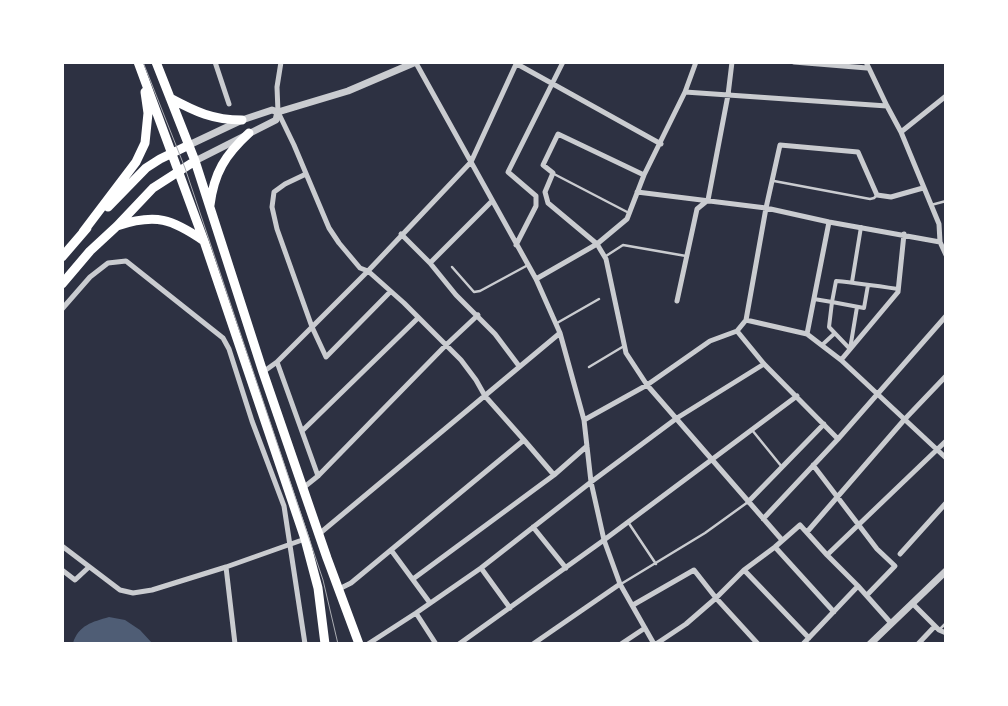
<!DOCTYPE html>
<html>
<head>
<meta charset="utf-8">
<style>
  body { margin:0 }
  #map { position:relative; width:1008px; height:706px; overflow:hidden; background:#2d3142; font-family:Lora,serif }
  canvas { display:block }
  .frame { position:absolute; inset:0; border:64px solid #fff; pointer-events:none }
</style>
</head>
<body>
<div id="map">
<canvas width="1008" height="706"></canvas>
<div class="frame"></div>
</div>
<script>
const ctx = document.querySelector('canvas').getContext('2d');
ctx.lineJoin = 'round';
function paint(path, color) { ctx.fillStyle = color; ctx.fill(path, 'evenodd'); }
function stroke(path, color, width, dash) { ctx.strokeStyle = color; ctx.lineWidth = width; ctx.lineCap = dash ? 'butt' : 'round'; ctx.setLineDash(dash || []); ctx.stroke(path); }
paint(new Path2D(`
  M 109,617 L 125,620 L 140,630 L 152,643 L 73,643 C 79,625 92,622 109,617 Z`), '#4f5d75');
stroke(new Path2D(`
  M 554,174 L 629,213
  M 774,181 L 870,199 L 874,198 L 877,195
  M 931,205 L 946,201
  M 606,256 L 623,245 L 686,256
  M 452,267 L 474,292 L 480,291 L 528,265
  M 557,323 L 599,299
  M 589,367 L 624,346
  M 752,430 L 782,467
  M 628,522 L 656,564
  M 621,584 L 705,533 L 748,502
  M 940,629 L 946,623`), '#caccd0', 2.5);
stroke(new Path2D(`
  M 852,282 L 861,227
  M 868,285 L 864,308 L 832,302 L 836,281 C 857,283 878,286 898,289
  M 814,299 L 832,302 L 829,327 L 850,349
  M 822,345 L 835,333
  M 850,349 L 857,307`), '#caccd0', 4);
stroke(new Path2D(`
  M 215,62 L 229,104
  M 281,62 L 277,87 L 278,112 L 294,145 L 329,228 L 339,243 L 360,268 L 368,271 L 404,303 L 461,360 L 476,380 L 485,396 L 524,440 L 351,583 L 339,589
  M 794,62 L 867,68
  M 866,62 L 887,106 L 901,132 L 939,224 L 940,242 L 946,255
  M 416,63 L 536,279 L 560,333 L 584,420 L 591,482 L 604,540 L 620,584 L 654,644
  M 517,64 L 661,144
  M 685,92 L 887,106
  M 901,132 L 946,96
  M 306,174 L 285,184 L 274,192 L 272,207 L 277,229 L 312,327 L 326,357 L 390,292
  M 644,175 L 558,134 L 543,165 L 553,173 L 545,192 L 548,203 L 597,244 L 606,259 L 626,353 L 647,385 L 782,540
  M 637,192 L 766,208 L 829,222 L 940,242
  M 401,234 L 430,263 L 456,295 L 495,334 L 519,366
  M 516,245 L 536,206 L 536,196 L 508,172 L 563,62
  M 430,263 L 492,201
  M 536,279 L 597,244 L 627,219 L 644,175 L 685,92 L 696,62
  M 677,301 L 697,209 L 708,200 L 728,95 L 732,62
  M 62,309 L 90,277 L 108,263 L 126,261 L 223,338 L 229,349 L 252,421 L 284,506 L 305,644
  M 746,320 L 807,334 L 829,222
  M 737,331 L 764,364 L 838,439
  M 807,334 L 841,360 L 946,458
  M 841,360 L 898,292 L 904,234
  M 277,362 L 318,476
  M 263,372 L 277,362 L 368,271 L 471,162 L 517,62
  M 584,420 L 647,385 L 710,341 L 737,331 L 746,320 L 766,208 L 780,145 L 858,152 L 877,195 L 891,197 L 923,188
  M 302,431 L 418,318
  M 524,440 L 554,475 L 587,446
  M 813,465 L 877,549 L 895,566 L 867,595
  M 303,488 L 318,476 L 446,345 L 478,315
  M 748,502 L 824,424
  M 763,519 L 838,439 L 946,316
  M 533,527 L 566,568
  M 807,532 L 904,420 L 946,376
  M 319,534 L 560,333
  M 62,546 L 120,590 L 133,593 L 152,590 L 226,567 L 305,539
  M 775,547 L 834,612
  M 391,550 L 430,603
  M 900,554 L 946,503
  M 827,555 L 946,441
  M 226,567 L 235,644
  M 481,568 L 510,608
  M 62,570 L 75,580 L 89,567
  M 744,570 L 809,638
  M 413,579 L 554,475
  M 912,603 L 939,630 L 946,633
  M 633,605 L 694,570 L 716,598 L 758,644
  M 416,613 L 436,644
  M 368,644 L 416,613 L 481,568 L 591,482 L 677,418 L 764,364
  M 459,644 L 604,540 L 797,396
  M 533,644 L 620,584
  M 621,644 L 645,628
  M 656,644 L 686,624 L 716,598 L 744,570 L 775,547 L 800,525 L 827,555 L 858,586 L 890,622
  M 803,644 L 858,586
  M 918,644 L 935,626`), '#caccd0', 5);
stroke(new Path2D(`
  M 278,112 L 348,91 L 416,62
  M 189,145 L 242,120 L 272,110 L 278,112
  M 195,161 L 276,120 L 278,112
  M 870,644 L 946,571`), '#caccd0', 7);
stroke(new Path2D(`
  M 138,62 L 204,241 L 305,539 L 318,588 L 325,644
  M 156,62 L 195,161 L 263,372 L 327,558 L 359,644
  M 170,98 C 196,112 213,120 242,120
  M 210,205 C 214,173 225,155 249,133
  M 108,207 L 146,168 L 160,159 L 189,145
  M 117,226 C 156,213 172,219 204,241
  M 83,232 L 136,162 L 145,143 L 148,113 L 145,92
  M 62,257 L 87,228
  M 62,284 L 90,251 L 117,226 L 153,188 L 195,161`), '#fff', 9);
stroke(new Path2D(`
  M 143,62 L 185,168 L 323,580 L 338,644`), '#abadb3', 1);
</script>
</body>
</html>
